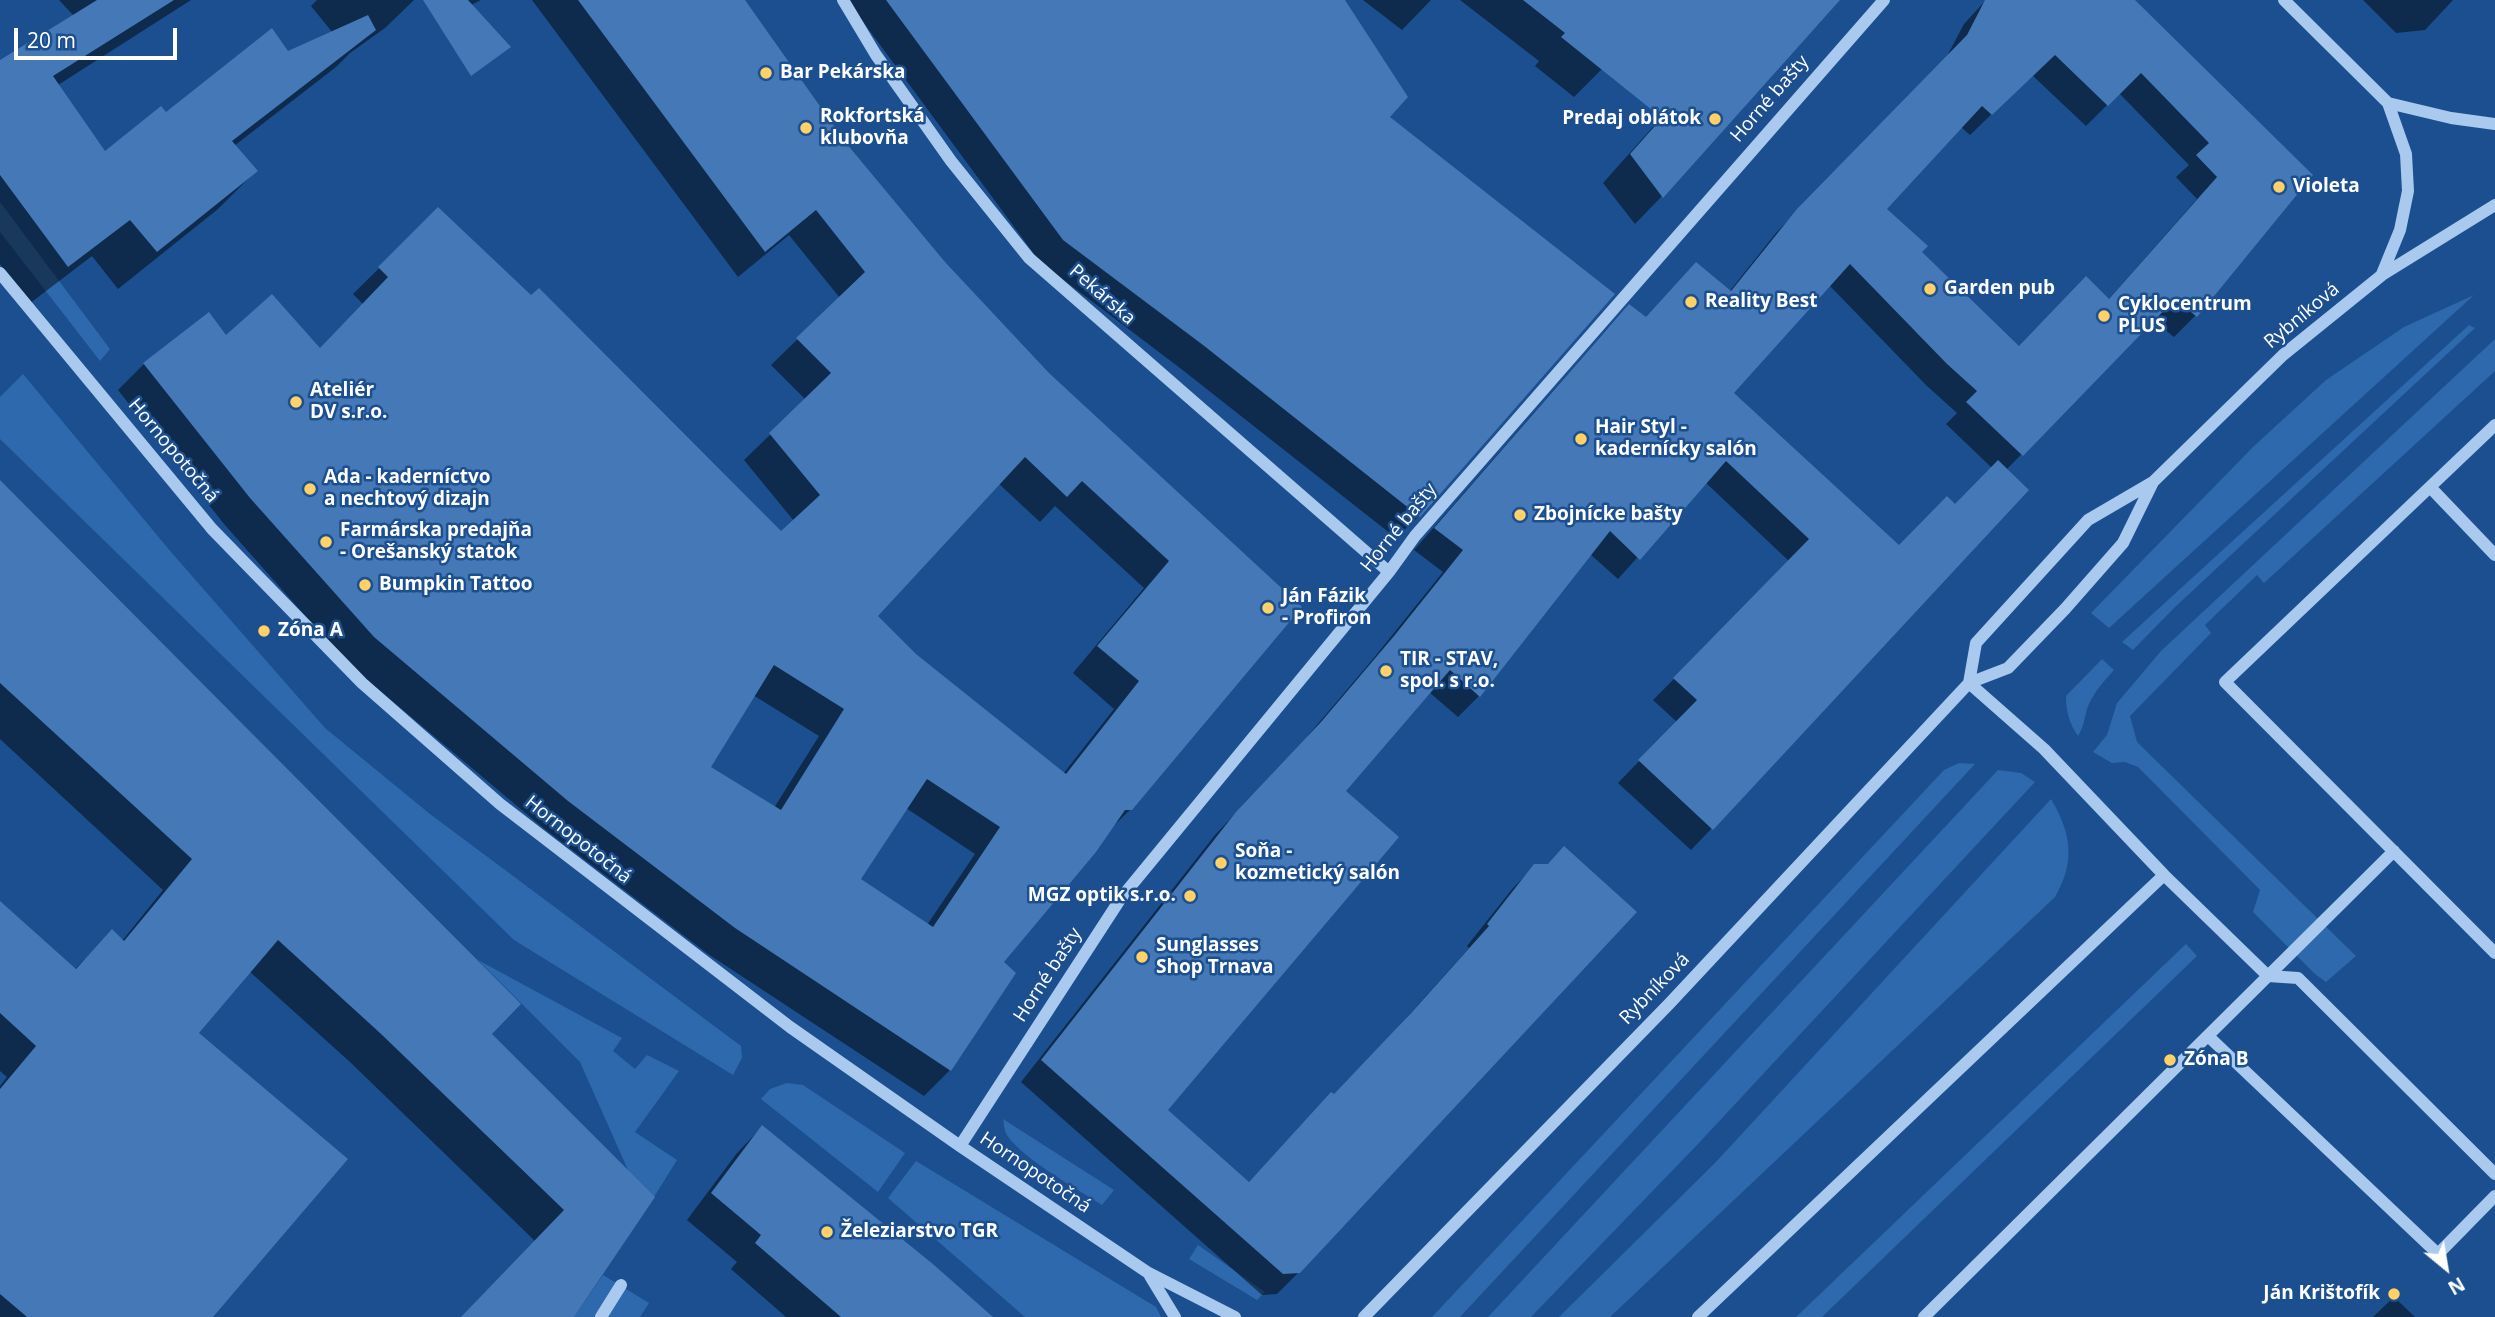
<!DOCTYPE html>
<html>
<head>
<meta charset="utf-8">
<style>
  body { margin:0 }
  #map { position:relative; width:2495px; height:1317px; overflow:hidden; background:#1b4f8f; font-family:"Open Sans",sans-serif }
  canvas { display:block }
  .north { position:absolute; left:2411px; top:1233px; width:70px; height:70px; -webkit-text-stroke:5px #1b4f8f; paint-order:stroke; rotate:150deg; font-size:19px; font-weight:700; line-height:28px; text-align:center; color:#fff }
  .north::after { content:''; display:block; margin:auto; width:24px; height:32px; background:#fff; clip-path:polygon(50% 0,100% 100%,50% 72%,0 100%) }
  .scale { position:absolute; left:14px; top:28px; width:163px; height:32px; box-sizing:border-box; border:4px solid #fff; border-top:0; padding-left:9px; font-size:21px; line-height:24px; white-space:nowrap; color:#fff; -webkit-text-stroke:5px #1b4f8f; paint-order:stroke }
</style>
</head>
<body>
<div id="map">
<canvas width="2495" height="1317"></canvas>
<div class="north">N</div>
<div class="scale">20 m</div>
</div>
<script>
const ctx = document.querySelector('canvas').getContext('2d');
ctx.lineJoin = 'round';
function paint(path, color) { ctx.fillStyle = color; ctx.fill(path, 'evenodd'); }
function stroke(path, color, width, dash) { ctx.strokeStyle = color; ctx.lineWidth = width; ctx.lineCap = dash ? 'butt' : 'round'; ctx.setLineDash(dash || []); ctx.stroke(path); }
function label(font, color, halo, rows, align = 'center') {
  ctx.font = font + ' "Open Sans",sans-serif'; ctx.lineWidth = 5; ctx.setLineDash([]); ctx.textBaseline = 'middle'; ctx.strokeStyle = halo; ctx.fillStyle = color; for (const [text, x, y, turn = 0] of rows) {
    ctx.save(); ctx.translate(x, y); ctx.rotate((+turn || 0) * Math.PI / 180); ctx.textAlign = isNaN(turn) ? turn : align; if (halo) ctx.strokeText(text, 0, 0); ctx.fillText(text, 0, 0); ctx.restore();
  }
}
paint(new Path2D(`
  M 0,202 L 110,349 L 100,361 L 0,232 Z
  M 2474,295 L 2109,628 L 2091,613 L 2253,447 L 2326,380 L 2404,327 Z
  M 2469,325 L 2475,328 L 2174,608 L 2133,650 L 2122,642 Z
  M 2495,339 L 2495,371 L 2264,583 L 2257,575 L 2205,625 L 2211,633 L 2130,716 L 2137,742 L 2356,956 L 2326,982 L 2315,974 L 2253,912 L 2260,890 L 2138,767 L 2125,762 L 2112,763 L 2093,752 L 2107,735 L 2117,703 L 2161,651 Z
  M 23,374 L 171,552 L 325,728 L 430,814 L 741,1046 L 742,1058 L 733,1075 L 514,940 L 0,439 L 0,397 Z
  M 2102,659 L 2114,670 C 2104,681 2092,694 2087,709 C 2084,720 2084,726 2078,736 C 2069,723 2066,711 2066,696 Z
  M 1959,763 L 1975,764 L 1460,1317 L 1432,1317 L 1944,770 Z
  M 1998,770 L 2021,773 L 2035,782 L 1697,1145 L 1531,1317 L 1488,1317 Z
  M 2051,799 C 2071,833 2076,861 2055,897 L 1610,1317 L 1559,1317 L 1715,1163 Z
  M 2186,944 L 2197,956 L 1822,1317 L 1796,1317 Z
  M 478,960 L 622,1038 L 613,1051 L 635,1069 L 647,1055 L 679,1071 L 635,1132 L 677,1160 L 644,1213 L 628,1170 L 580,1062 Z
  M 787,1083 L 803,1085 L 905,1153 L 878,1192 L 761,1099 L 770,1089 Z
  M 1003,1119 L 1114,1190 L 1102,1205 C 1079,1190 1014,1154 1005,1131 C 1004,1127 1004,1123 1003,1119 Z
  M 916,1161 L 1156,1307 L 1161,1317 L 1025,1317 L 888,1198 Z
  M 1198,1245 L 1265,1292 L 1257,1300 L 1189,1259 Z
  M 603,1275 L 649,1303 L 640,1317 L 574,1317 Z`), '#2e69ad');
paint(new Path2D(`
  M 59,0 L 191,0 L 58,85 L 104,154 L 166,115 L 333,33 L 311,6 L 317,0 L 414,0 L 385,28 L 350,53 L 336,67 L 234,146 L 256,171 L 218,209 L 118,289 L 92,256 L 29,304 L 0,264 L 0,63 L 74,16 Z
  M 467,0 L 481,0 L 471,5 Z
  M 532,0 L 744,0 L 845,144 L 943,264 L 1048,374 L 1299,607 L 1131,809 L 1108,831 L 1001,962 L 950,1070 L 924,1096 L 708,954 L 542,827 L 347,663 L 224,524 L 118,390 L 144,364 L 226,337 L 319,350 L 363,304 L 353,294 L 438,210 L 781,533 L 794,521 L 744,460 L 806,400 L 771,365 L 840,298 L 789,235 L 738,277 ZM 998,483 L 1040,522 L 1055,506 L 1144,588 L 1073,673 L 1114,709 L 1063,774 L 915,655 L 875,616 ZM 753,695 L 819,736 L 774,808 L 709,768 ZM 906,808 L 975,854 L 927,925 L 858,880 Z
  M 847,0 L 1343,0 L 1388,117 L 1419,516 L 1396,538 L 1180,368 L 1040,262 Z
  M 1363,0 L 1431,0 L 1402,30 Z
  M 1460,0 L 1658,0 L 1601,70 L 1574,97 L 1535,66 L 1539,61 Z
  M 1766,0 L 1835,0 L 1662,196 L 1635,224 L 1603,183 Z
  M 1986,0 L 2132,0 L 2311,175 L 2195,316 L 2174,337 L 2153,320 L 2006,470 L 1712,828 L 1691,850 L 1618,783 L 1677,722 L 1653,700 L 1790,562 L 1705,482 L 1618,579 L 1590,554 L 1479,696 L 1458,717 L 1429,692 L 1343,791 L 1166,1110 L 1248,1183 L 1391,1035 L 1469,948 L 1467,946 L 1513,888 L 1535,866 L 1299,1272 L 1277,1294 L 1262,1295 L 1021,1082 L 1215,835 L 1300,745 L 1373,659 L 1443,572 L 1414,550 L 1608,328 L 1645,319 L 1729,292 L 1776,233 L 1946,58 L 1964,24 ZM 2032,75 L 2086,126 L 2119,93 L 2189,165 L 2176,177 L 2197,199 L 2108,300 L 2019,348 L 1920,252 L 1885,209 L 1961,127 L 1970,135 ZM 1829,285 L 1926,385 L 1957,413 L 1946,424 L 1992,468 L 1955,506 L 1899,547 L 1731,393 Z
  M 2363,0 L 2453,0 L 2425,30 L 2396,33 Z
  M 0,483 L 489,1034 L 652,1197 L 572,1317 L 463,1317 L 535,1241 L 350,1062 L 249,971 L 197,1033 L 211,1317 L 0,1317 L 0,1086 L 7,1077 L 0,1071 L 0,902 L 74,970 L 112,932 L 122,941 L 163,890 L 0,739 Z
  M 762,1127 L 990,1317 L 786,1317 L 731,1269 L 737,1262 L 687,1220 L 737,1153 Z
  M 2394,1297 L 2415,1317 L 2373,1317 Z`), '#0007');
paint(new Path2D(`
  M 97,0 L 174,0 L 53,76 L 105,151 L 161,106 L 166,112 L 272,28 L 288,51 L 368,15 L 376,30 L 232,141 L 258,171 L 157,252 L 130,220 L 68,267 L 0,175 L 0,60 Z
  M 423,0 L 468,0 L 511,47 L 471,76 Z
  M 578,0 L 745,0 L 846,143 L 945,262 L 1049,373 L 1302,607 L 1132,810 L 1125,810 L 1096,852 L 1004,962 L 1016,973 L 951,1071 L 735,928 L 568,801 L 374,637 L 250,498 L 143,363 L 209,312 L 226,335 L 272,294 L 320,348 L 388,277 L 378,267 L 438,207 L 531,295 L 539,288 L 781,531 L 820,495 L 769,433 L 831,373 L 796,338 L 865,272 L 816,210 L 765,252 ZM 1025,457 L 1067,497 L 1082,481 L 1169,561 L 1097,646 L 1139,681 L 1066,774 L 916,654 L 878,616 ZM 774,665 L 844,709 L 781,810 L 711,767 ZM 927,779 L 1000,827 L 933,927 L 861,879 Z
  M 886,0 L 1345,0 L 1408,97 L 1390,117 L 1615,294 L 1420,517 L 1203,345 L 1063,240 Z
  M 1523,0 L 1840,0 L 1663,198 L 1630,154 L 1662,118 L 1561,37 L 1565,33 Z
  M 1985,0 L 2135,0 L 2313,175 L 2197,317 L 2175,299 L 2023,456 L 1966,402 L 1977,391 L 1947,364 L 1850,264 L 1734,393 L 1899,545 L 1947,496 L 1955,504 L 1998,460 L 2029,490 L 1713,830 L 1638,760 L 1697,700 L 1673,678 L 1809,539 L 1726,461 L 1640,560 L 1610,531 L 1480,697 L 1450,670 L 1346,791 L 1399,837 L 1168,1110 L 1249,1182 L 1331,1092 L 1334,1094 L 1412,1012 L 1489,926 L 1487,924 L 1534,864 L 1548,864 L 1564,846 L 1637,912 L 1300,1273 L 1283,1274 L 1041,1060 L 1236,812 L 1321,722 L 1394,636 L 1463,550 L 1434,528 L 1629,304 L 1646,317 L 1696,262 L 1731,291 L 1797,209 L 1967,35 ZM 2055,55 L 2108,106 L 2141,73 L 2209,143 L 2196,155 L 2217,177 L 2109,299 L 2086,276 L 2019,346 L 1922,252 L 1928,246 L 1887,209 L 1982,106 L 1992,115 Z
  M 0,480 L 521,1004 L 492,1034 L 655,1197 L 574,1317 L 461,1317 L 564,1210 L 380,1033 L 278,940 L 199,1033 L 348,1159 L 213,1317 L 27,1317 L 0,1294 L 0,1089 L 36,1046 L 0,1013 L 0,901 L 76,969 L 112,929 L 124,941 L 192,859 L 0,683 Z
  M 762,1125 L 934,1265 L 993,1317 L 841,1317 L 755,1243 L 761,1235 L 711,1193 Z`), '#4478b7');
stroke(new Path2D(`
  M 843,0 L 876,55 L 951,161 L 1029,258 L 1389,572
  M 2284,0 L 2388,103 L 2406,154 L 2408,191 L 2400,230 L 2382,274
  M 2388,103 L 2451,118 L 2495,124
  M 0,273 L 212,529 L 362,683 L 500,804 L 790,1027 L 960,1146 L 1147,1272 L 1235,1317
  M 2495,425 L 2225,682 L 2495,953
  M 2430,487 L 2495,555
  M 1969,683 L 1976,643 L 2088,520 L 2153,482 L 2283,355 L 2382,275 L 2495,205
  M 1969,683 L 2044,749 L 2164,875
  M 2268,976 L 2298,978 L 2495,1174
  M 2268,976 L 2394,851
  M 2208,1036 L 2438,1254 L 2495,1196
  M 960,1146 L 1121,898 L 1389,572 L 1415,536 L 1884,0
  M 1150,1276 L 1175,1317
  M 601,1317 L 621,1285
  M 1364,1317 L 1669,1004 L 1969,683 L 2008,668 L 2065,609 L 2123,543 L 2153,482
  M 1698,1317 L 2164,875 L 2268,976 L 1924,1317`), '#a9c9ee', 12);
for (const [x, y, r, color] of [
  [766,73,7,"#ffd166"],
  [1715,119,7,"#ffd166"],
  [806,128,7,"#ffd166"],
  [2279,187,7,"#ffd166"],
  [1930,289,7,"#ffd166"],
  [1691,302,7,"#ffd166"],
  [2104,316,7,"#ffd166"],
  [296,402,7,"#ffd166"],
  [1581,439,7,"#ffd166"],
  [310,489,7,"#ffd166"],
  [1520,515,7,"#ffd166"],
  [326,542,7,"#ffd166"],
  [365,585,7,"#ffd166"],
  [1268,608,7,"#ffd166"],
  [264,631,7,"#ffd166"],
  [1386,671,7,"#ffd166"],
  [1221,863,7,"#ffd166"],
  [1190,896,7,"#ffd166"],
  [1142,957,7,"#ffd166"],
  [2170,1060,7,"#ffd166"],
  [827,1232,7,"#ffd166"],
  [2394,1294,7,"#ffd166"]
]) { const dot = new Path2D(); dot.arc(x, y, r, 0, 2 * Math.PI); ctx.fillStyle = color; ctx.fill(dot); stroke(dot, '#1b4f8f', 2.5); }
label('bold 19px', '#fff', '#1b4f8f', [
  ["Bar Pekárska",780,73],
  ["Rokfortská",820,117],
  ["klubovňa",820,139],
  ["Predaj oblátok",1701,119,"right"],
  ["Violeta",2293,187],
  ["Garden pub",1944,289],
  ["Reality Best",1705,302],
  ["Cyklocentrum",2118,305],
  ["PLUS",2118,327],
  ["Ateliér",310,391],
  ["DV s.r.o.",310,413],
  ["Hair Styl -",1595,428],
  ["kadernícky salón",1595,450],
  ["Ada - kaderníctvo",324,478],
  ["a nechtový dizajn",324,500],
  ["Zbojnícke bašty",1534,515],
  ["Farmárska predajňa",340,531],
  ["- Orešanský statok",340,553],
  ["Bumpkin Tattoo",379,585],
  ["Ján Fázik",1282,597],
  ["- Profiron",1282,619],
  ["Zóna A",278,631],
  ["TIR - STAV,",1400,660],
  ["spol. s r.o.",1400,682],
  ["Soňa -",1235,852],
  ["kozmetický salón",1235,874],
  ["MGZ optik s.r.o.",1176,896,"right"],
  ["Sunglasses",1156,946],
  ["Shop Trnava",1156,968],
  ["Zóna B",2184,1060],
  ["Železiarstvo TGR",841,1232],
  ["Ján Krištofík",2380,1294,"right"]
], 'left');
label('19px', '#fff', '#1b4f8f', [
  ["Horné bašty",1770,99,-49],
  ["Pekárska",1102,295,41],
  ["Rybníková",2302,316,-40],
  ["Hornopotočná",173,451,50],
  ["Horné bašty",1399,528,-51],
  ["Hornopotočná",578,840,38],
  ["Horné bašty",1048,975,-57],
  ["Rybníková",1655,989,-46],
  ["Hornopotočná",1035,1173,34]
]);
</script>
</body>
</html>
